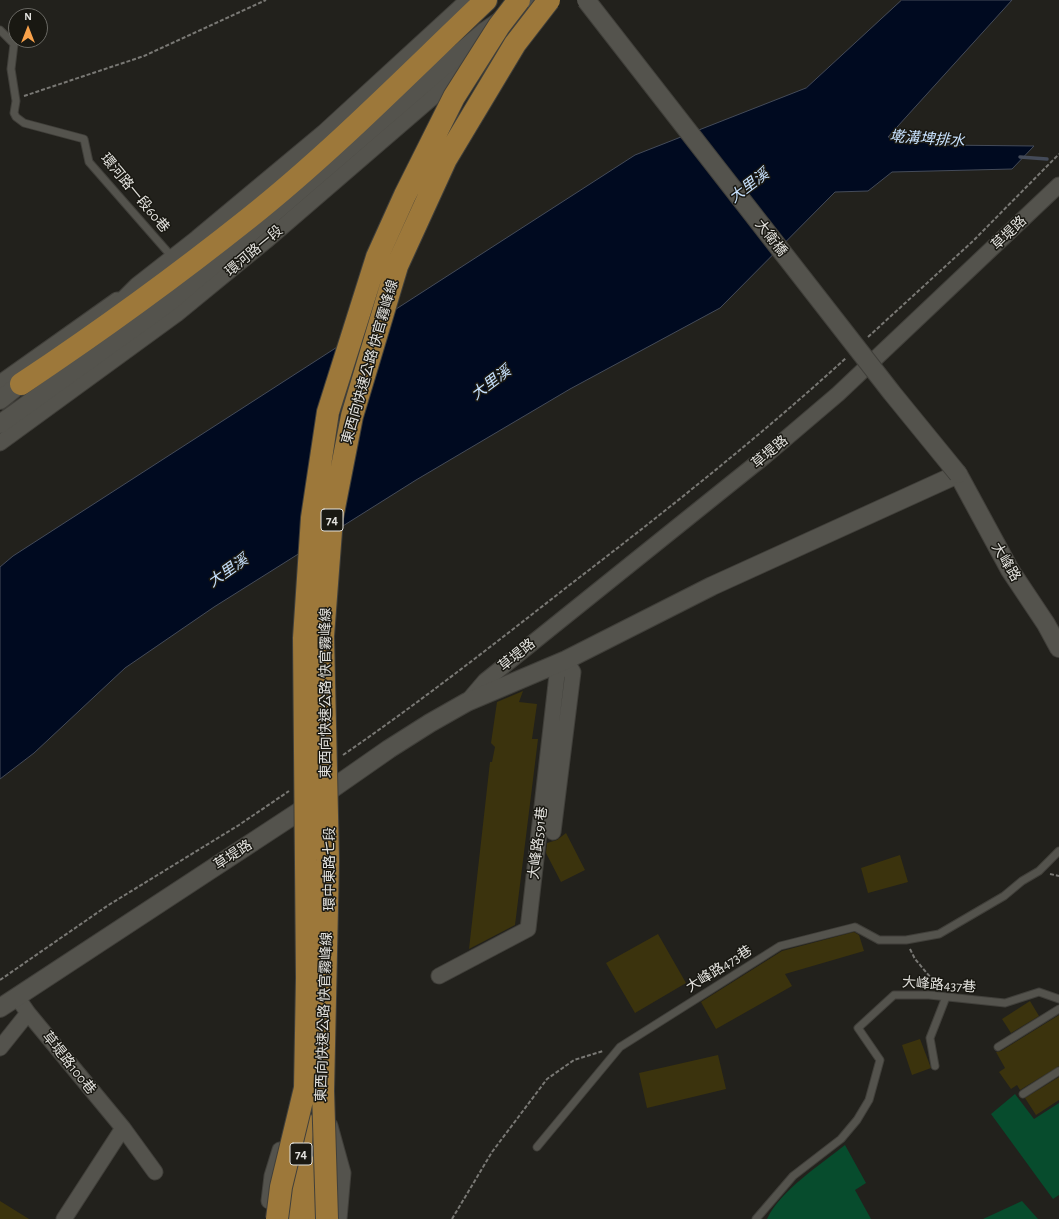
<!DOCTYPE html>
<html>
<head>
<meta charset="utf-8">
<style>
  body { margin:0 }
  #map { position:relative; width:1059px; height:1219px; overflow:hidden; background:#22211c; font-family:"Alegreya Sans",sans-serif }
  canvas { display:block }
  .north { position:absolute; left:8px; top:8px; width:40px; height:40px; box-sizing:border-box; background:#191812; border:1px solid #6a6964; border-radius:50%; rotate:0deg; font-size:11px; font-weight:700; line-height:16px; text-align:center; color:#e3e2de }
  .north::after { content:''; display:block; margin:auto; width:14px; height:18px; background:#f8a14a; clip-path:polygon(50% 0,100% 100%,50% 72%,0 100%) }
</style>
</head>
<body>
<div id="map">
<canvas width="1059" height="1219"></canvas>
<div class="north">N</div>
</div>
<script>
const ctx = document.querySelector('canvas').getContext('2d');
ctx.lineJoin = 'round';
function paint(path, color) { ctx.fillStyle = color; ctx.fill(path, 'evenodd'); }
function stroke(path, color, width, dash) { ctx.strokeStyle = color; ctx.lineWidth = width; ctx.lineCap = dash ? 'butt' : 'round'; ctx.setLineDash(dash || []); ctx.stroke(path); }
function label(font, color, halo, rows, align = 'center') {
  ctx.font = font + ' "Alegreya Sans","Noto Sans TC",sans-serif'; ctx.lineWidth = 3; ctx.setLineDash([]); ctx.textBaseline = 'middle'; ctx.strokeStyle = halo; ctx.fillStyle = color; for (const [text, x, y, turn = 0] of rows) {
    ctx.save(); ctx.translate(x, y); ctx.rotate((+turn || 0) * Math.PI / 180); ctx.textAlign = isNaN(turn) ? turn : align; if (halo) ctx.strokeText(text, 0, 0); ctx.fillText(text, 0, 0); ctx.restore();
  }
}
paint(new Path2D(`
  M 1015,1094 L 1034,1119 L 1059,1103 L 1059,1195 L 1053,1199 L 991,1114 Z
  M 845,1145 L 866,1183 L 855,1190 L 871,1219 L 767,1219 C 781,1190 820,1165 845,1145 Z
  M 1022,1201 L 1038,1219 L 983,1219 Z`), '#074c2d');
const water = new Path2D(`
  M 902,0 L 1012,0 L 888,137 L 942,145 L 1034,146 L 1012,169 L 892,172 L 868,191 L 835,192 L 720,308 L 570,389 L 416,480 L 214,607 L 125,668 L 34,753 L 0,779 L 0,567 L 13,556 L 635,155 L 806,88 Z`);
paint(water, '#000a20');
stroke(water, '#444b59', 1);
stroke(new Path2D(`
  M 1020,157 L 1047,159`), '#444b59', 3.5);
paint(new Path2D(`
  M 523,691 L 519,702 L 537,704 L 532,739 L 538,739 L 515,925 L 469,949 L 490,762 L 492,762 L 495,747 L 491,743 L 497,702 Z
  M 566,833 L 585,870 L 561,882 L 546,853 L 547,843 L 557,840 Z
  M 900,855 L 908,882 L 868,893 L 861,868 Z
  M 854,932 L 859,935 L 864,951 L 785,974 L 792,986 L 716,1029 L 701,1002 L 782,951 Z
  M 658,934 L 686,983 L 635,1013 L 606,963 Z
  M 1030,1001 L 1039,1016 L 1011,1033 L 1002,1019 Z
  M 1059,1015 L 1059,1066 L 1020,1090 L 1017,1085 L 1011,1089 L 999,1072 L 1005,1068 L 996,1052 L 1001,1051 Z
  M 920,1039 L 931,1068 L 912,1075 L 902,1045 Z
  M 718,1055 L 726,1089 L 647,1108 L 639,1073 Z
  M 1059,1077 L 1059,1100 L 1036,1115 L 1025,1098 Z
  M 0,1201 L 29,1219 L 0,1219 Z`), '#3b330d');
const service = new Path2D(`
  M 0,30 L 14,44 L 11,69 L 16,101 L 14,113 L 16,117 L 24,123 L 84,139 L 89,162 L 173,258
  M 998,1047 L 1059,1009
  M 935,1066 L 930,1038 L 946,997
  M 1023,1094 L 1059,1071
  M 537,1147 L 620,1047 L 780,946 L 855,927 L 879,940 L 906,940 L 939,934 L 1004,896 L 1022,881 L 1039,871 L 1059,851
  M 756,1219 L 793,1176 L 841,1139 L 857,1120 L 869,1100 L 880,1060 L 858,1028 L 894,995 L 929,995 L 1005,1003 L 1039,992 L 1059,999`);
const minor = new Path2D(`
  M 0,383 L 117,300
  M 0,443 L 177,314 L 266,241 L 433,97 L 461,66 L 472,49
  M 467,702 L 485,681 L 764,457 L 838,394 L 1059,185
  M 553,832 L 573,672 L 566,660
  M 439,976 L 528,929 L 557,675 L 566,660
  M 17,997 L 28,1013 L 123,1128 L 64,1219
  M 0,1048 L 28,1013
  M 330,1126 L 343,1173 L 339,1219
  M 123,1128 L 155,1172
  M 269,1201 L 272,1176 L 280,1150`);
const tertiary = new Path2D(`
  M 109,315 L 138,286 L 198,239 L 324,134 L 470,0
  M 0,400 L 30,376
  M 0,424 L 171,301 L 484,32 L 531,0
  M 0,1008 L 303,809 L 389,749 L 430,723 L 467,702 L 566,660 L 712,586 L 958,474 L 1010,570 L 1046,624 L 1059,648`);
const trunk = new Path2D(`
  M 21,384 C 99,332 175,277 249,218 C 333,151 408,74 486,0
  M 295,1219 L 303,1122
  M 313,1219 L 318,1166`);
stroke(service, '#403f3a', 9);
stroke(minor, '#403f3a', 17);
stroke(tertiary, '#403f3a', 20);
stroke(trunk, '#403f3a', 24);
stroke(new Path2D(`
  M 24,96 L 144,56 L 266,0
  M 868,337 L 973,241 L 1059,154
  M 343,755 C 420,702 493,645 567,587 C 662,514 757,439 846,358
  M 1050,874 L 1059,876
  M 910,949 L 915,959 L 936,984 L 935,986
  M 0,980 L 107,906 L 239,825 L 289,791
  M 452,1219 L 492,1152 L 547,1079 L 574,1060 L 603,1051`), '#797874', 2, [4, 2]);
stroke(service, '#54534d', 7);
stroke(minor, '#54534d', 15);
stroke(tertiary, '#54534d', 18);
stroke(trunk, '#9d783a', 22);
const tertiaryBridge = new Path2D(`
  M 586,0 L 892,393 L 958,474`);
const trunkBridge = new Path2D(`
  M 277,1219 L 281,1187 L 305,1088 L 307,978 L 304,638 L 312,518 L 328,412 L 377,257 L 405,195 L 454,97 L 499,26 L 519,0
  M 327,1219 L 323,1091 L 328,860 L 323,636 L 332,518 L 352,416 L 397,266 L 446,159 L 515,44 L 549,0`);
stroke(tertiaryBridge, '#403f3a', 20, []);
stroke(trunkBridge, '#403f3a', 24, []);
stroke(tertiaryBridge, '#54534d', 18);
stroke(trunkBridge, '#9d783a', 22);
for (const [x, y, w] of [
  [332,520,22],
  [301,1154,22]
]) { const box = new Path2D(); box.roundRect(x - w / 2, y - 11, w, 22, 3); ctx.fillStyle = '#191812'; ctx.fill(box); stroke(box, '#e3e2de', 1); }
label('bold 13px', '#e3e2de', null, [
  ["74",332,520],
  ["74",301,1154]
]);
label('14px', '#e3e2de', '#191812', [
  ["環河路一段60巷",135,193,50],
  ["草堤路",1009,233,-44],
  ["大衛橋",771,238,52],
  ["環河路一段",254,251,-40],
  ["東西向快速公路 快官霧峰線",370,362,-74],
  ["草堤路",770,452,-40],
  ["大峰路",1006,562,59],
  ["草堤路",517,655,-39],
  ["東西向快速公路 快官霧峰線",326,693,-90],
  ["大峰路591巷",538,843,-83],
  ["草堤路",233,855,-33],
  ["環中東路七段",330,869,-90],
  ["大峰路473巷",719,969,-32],
  ["大峰路437巷",939,985,4],
  ["東西向快速公路 快官霧峰線",324,1017,-88],
  ["草堤路100巷",69,1063,51]
]);
label('italic 15px', '#c7e1fe', '#191812', [
  ["墘溝埤排水",927,139,4],
  ["大里溪",749,186,-37],
  ["大里溪",491,383,-37],
  ["大里溪",228,571,-35]
]);
</script>
</body>
</html>
